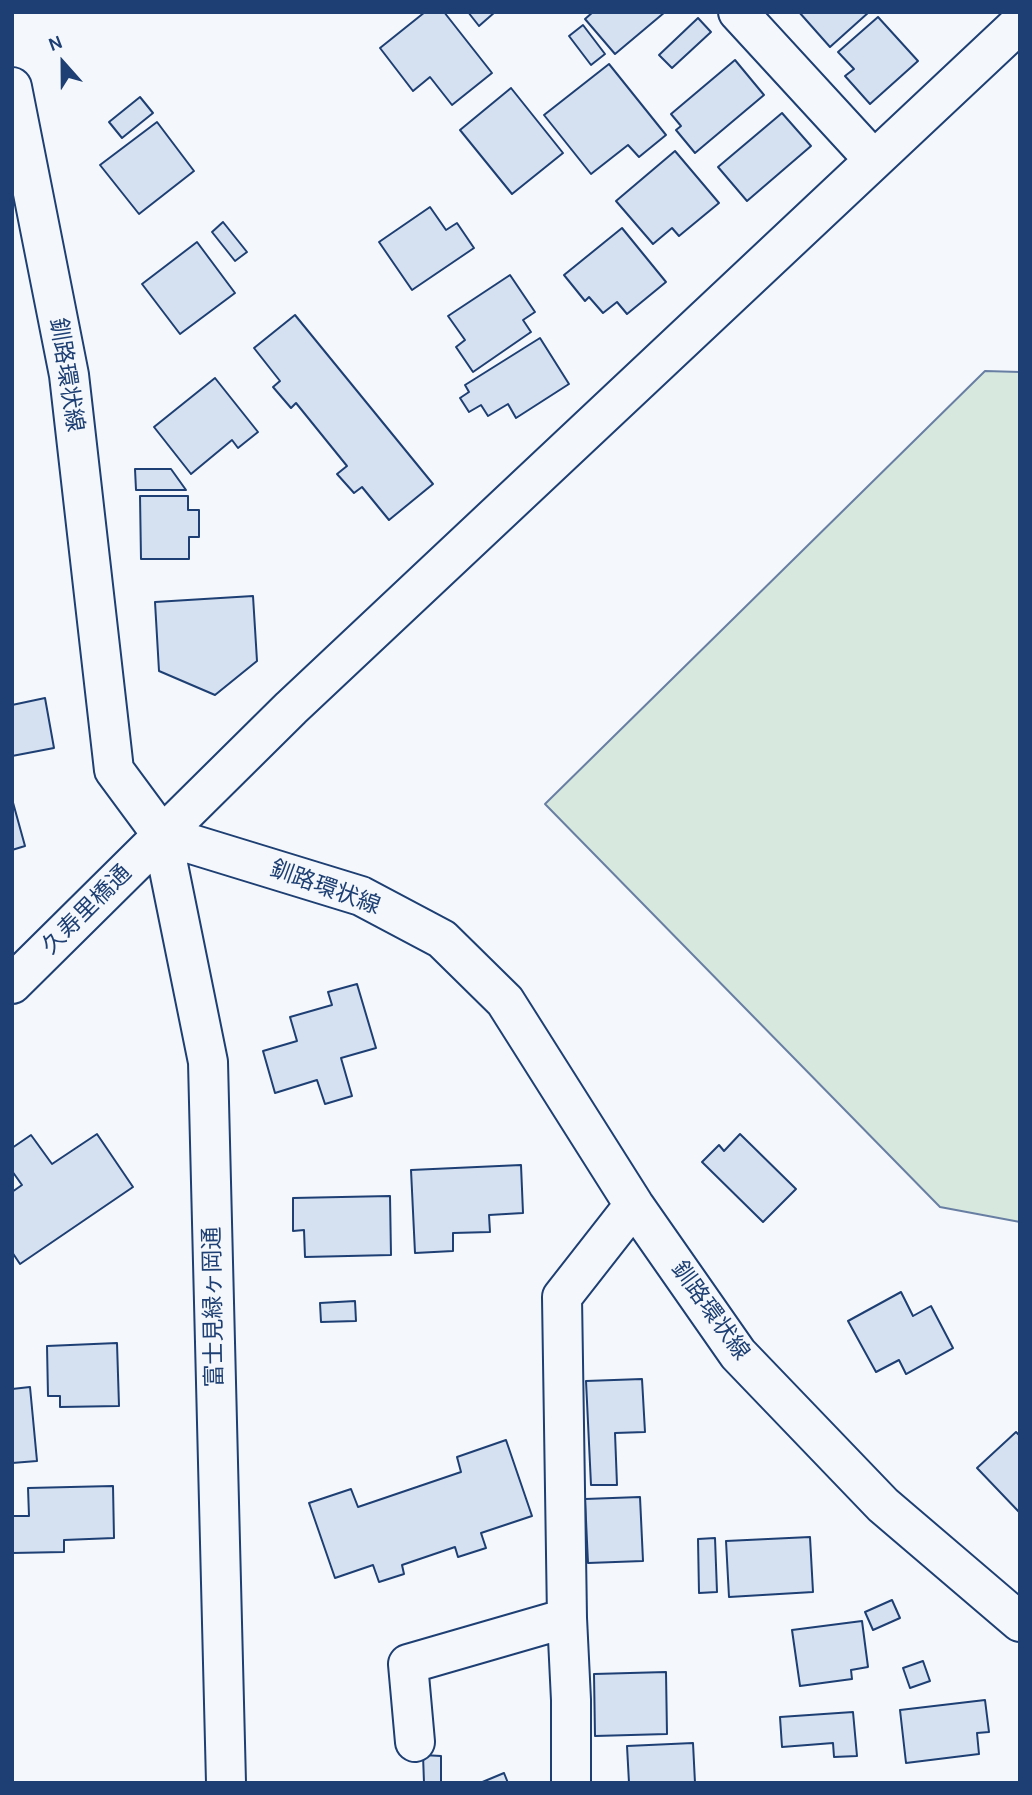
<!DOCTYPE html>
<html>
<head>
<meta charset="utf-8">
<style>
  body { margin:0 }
  #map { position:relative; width:1032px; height:1795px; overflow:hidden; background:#f4f7fb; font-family:Karla,sans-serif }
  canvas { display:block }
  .frame { position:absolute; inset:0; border:14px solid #1d3f73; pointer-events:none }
  .north { position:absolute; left:28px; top:28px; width:70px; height:70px; -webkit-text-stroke:5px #f4f7fb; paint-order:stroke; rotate:339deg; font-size:19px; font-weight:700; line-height:28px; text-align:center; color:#1d3f73 }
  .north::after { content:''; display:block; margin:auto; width:24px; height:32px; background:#1d3f73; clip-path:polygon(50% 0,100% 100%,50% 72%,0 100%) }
</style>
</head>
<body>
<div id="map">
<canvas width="1032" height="1795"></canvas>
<div class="frame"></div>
<div class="north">N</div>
</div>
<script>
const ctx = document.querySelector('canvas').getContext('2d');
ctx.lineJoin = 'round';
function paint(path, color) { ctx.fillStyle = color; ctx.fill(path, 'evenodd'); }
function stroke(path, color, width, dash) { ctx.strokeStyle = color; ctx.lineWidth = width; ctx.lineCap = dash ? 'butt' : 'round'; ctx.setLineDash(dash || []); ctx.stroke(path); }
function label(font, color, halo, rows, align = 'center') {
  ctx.font = font + ' Karla,"Noto Sans JP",sans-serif'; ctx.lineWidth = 5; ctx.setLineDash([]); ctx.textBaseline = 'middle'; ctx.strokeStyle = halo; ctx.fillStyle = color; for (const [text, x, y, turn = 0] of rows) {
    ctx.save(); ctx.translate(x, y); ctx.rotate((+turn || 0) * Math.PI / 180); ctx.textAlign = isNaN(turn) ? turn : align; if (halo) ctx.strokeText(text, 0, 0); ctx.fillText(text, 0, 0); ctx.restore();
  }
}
const green = new Path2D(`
  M 985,371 L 1020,372 L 1020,1222 L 940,1207 L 545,804 Z`);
paint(green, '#d7e8df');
stroke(green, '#687fa3', 2);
const building = new Path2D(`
  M 425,12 L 444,12 L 492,73 L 452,105 L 430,77 L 413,91 L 380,48 Z
  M 468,12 L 495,12 L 479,26 Z
  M 593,12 L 665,12 L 615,54 L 585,19 Z
  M 799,12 L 869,12 L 830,47 Z
  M 878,17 L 918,61 L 870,104 L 845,76 L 854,69 L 838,52 Z
  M 698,18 L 711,32 L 672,68 L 659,55 Z
  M 583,25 L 605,54 L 591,65 L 569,36 Z
  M 735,60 L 764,95 L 695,153 L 676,130 L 681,126 L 671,114 Z
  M 609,64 L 666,135 L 639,157 L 628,145 L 591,174 L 544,115 Z
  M 511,88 L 563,153 L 512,194 L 460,130 Z
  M 140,97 L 153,113 L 122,138 L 109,122 Z
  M 782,113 L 811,146 L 747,201 L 718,167 Z
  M 157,122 L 194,171 L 139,214 L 100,165 Z
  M 675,151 L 719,203 L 679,236 L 672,228 L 653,244 L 616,201 Z
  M 430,207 L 446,230 L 457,223 L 474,248 L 412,290 L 379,242 Z
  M 223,222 L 247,252 L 235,261 L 212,232 Z
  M 622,228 L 666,282 L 627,314 L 617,302 L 603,313 L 589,297 L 585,301 L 564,275 Z
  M 197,242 L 235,293 L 180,334 L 142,284 Z
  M 510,275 L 535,312 L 523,320 L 531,332 L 473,372 L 456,347 L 465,340 L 448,316 Z
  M 295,315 L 433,484 L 389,520 L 362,487 L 354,493 L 337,474 L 347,466 L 296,403 L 291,408 L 273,387 L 280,381 L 254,348 Z
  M 540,338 L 569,384 L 516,418 L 508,404 L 488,416 L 481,405 L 469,412 L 460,398 L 469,392 L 465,385 Z
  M 215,378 L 258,432 L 238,448 L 232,440 L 191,474 L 154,427 Z
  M 135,469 L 171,469 L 186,490 L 136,490 Z
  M 140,496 L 188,496 L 188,510 L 199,510 L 199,537 L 189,537 L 189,559 L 141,559 Z
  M 253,596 L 257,661 L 215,695 L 159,671 L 155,602 Z
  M 45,698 L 54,748 L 12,756 L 12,705 Z
  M 12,799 L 25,846 L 12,850 Z
  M 357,984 L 376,1048 L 341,1058 L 352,1096 L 325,1104 L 317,1080 L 275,1093 L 263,1051 L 297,1041 L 290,1017 L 332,1005 L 328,992 Z
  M 97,1134 L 133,1187 L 20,1264 L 12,1252 L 12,1192 L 22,1185 L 12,1171 L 12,1148 L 31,1135 L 52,1164 Z
  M 740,1134 L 796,1189 L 763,1222 L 702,1162 L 719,1145 L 724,1151 Z
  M 521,1165 L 523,1213 L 489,1215 L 490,1232 L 453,1233 L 453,1251 L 415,1253 L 411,1170 Z
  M 390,1196 L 391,1255 L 305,1257 L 304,1230 L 293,1231 L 293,1198 Z
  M 901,1292 L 913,1316 L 931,1306 L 953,1348 L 906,1374 L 899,1360 L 876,1372 L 848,1321 Z
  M 355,1301 L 356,1321 L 321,1322 L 320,1303 Z
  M 117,1343 L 119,1406 L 60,1407 L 60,1396 L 48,1396 L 47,1346 Z
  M 642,1379 L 645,1432 L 615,1433 L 617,1485 L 591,1485 L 586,1381 Z
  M 30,1387 L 37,1461 L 12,1463 L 12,1389 Z
  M 1016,1432 L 1020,1436 L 1020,1513 L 977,1468 Z
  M 506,1440 L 532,1516 L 481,1533 L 486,1548 L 458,1557 L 455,1547 L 402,1565 L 404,1574 L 379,1582 L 373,1565 L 335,1578 L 309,1503 L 351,1489 L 358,1507 L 461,1472 L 457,1457 Z
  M 113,1486 L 114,1538 L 64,1540 L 64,1552 L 12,1553 L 12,1516 L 29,1516 L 28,1488 Z
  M 640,1497 L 643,1561 L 588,1563 L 585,1499 Z
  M 810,1537 L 813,1592 L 729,1597 L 726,1541 Z
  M 715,1538 L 717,1592 L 699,1593 L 698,1539 Z
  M 892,1600 L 900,1618 L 873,1630 L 865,1612 Z
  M 862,1621 L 868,1667 L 851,1670 L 852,1679 L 800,1686 L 792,1630 Z
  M 923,1661 L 930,1681 L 910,1688 L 903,1668 Z
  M 666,1672 L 667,1734 L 595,1736 L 594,1674 Z
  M 985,1700 L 989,1732 L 977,1733 L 979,1754 L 906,1763 L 900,1710 Z
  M 853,1712 L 857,1756 L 834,1757 L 833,1743 L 782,1747 L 780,1717 Z
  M 693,1743 L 695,1783 L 629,1783 L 627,1746 Z
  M 423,1755 L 441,1756 L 441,1783 L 424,1783 Z
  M 504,1773 L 508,1783 L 480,1783 Z`);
paint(building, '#d5e0f0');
stroke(building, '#1d3f73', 2);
const minor = new Path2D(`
  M 738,12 L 874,160
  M 12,87 L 69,375 L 114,770 L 162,835 L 361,896 L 442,939 L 505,1001 L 634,1205 L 738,1354 L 883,1505 L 1020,1622
  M 162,835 L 208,1062 L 226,1783
  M 12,984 L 291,708 L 1020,23
  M 415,1742 L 408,1664 L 567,1618
  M 571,1783 L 571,1700 L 567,1618 L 562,1297 L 634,1205`);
stroke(minor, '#1d3f73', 42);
stroke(minor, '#f4f7fb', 38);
label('23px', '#1d3f73', '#f4f7fb', [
  ["釧路環状線",66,375,81],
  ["釧路環状線",325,888,20],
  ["久寿里橋通",87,910,-45],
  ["富士見緑ヶ岡通",214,1307,-91],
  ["釧路環状線",710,1311,54]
]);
</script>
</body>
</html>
